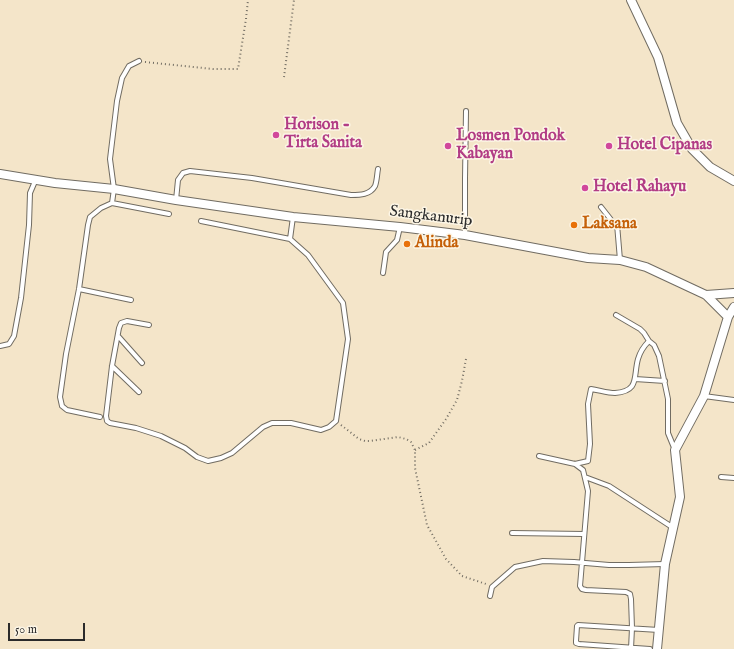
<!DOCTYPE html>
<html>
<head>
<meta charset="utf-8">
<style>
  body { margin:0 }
  #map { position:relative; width:734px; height:649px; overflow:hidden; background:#f4e5c9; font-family:"IM FELL English",serif }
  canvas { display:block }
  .scale { position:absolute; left:8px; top:623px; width:77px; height:18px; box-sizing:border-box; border:2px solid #2b2b2b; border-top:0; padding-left:5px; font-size:12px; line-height:14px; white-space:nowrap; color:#2b2b2b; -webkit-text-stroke:3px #fcf5e5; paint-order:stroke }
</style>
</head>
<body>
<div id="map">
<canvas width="734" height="649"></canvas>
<div class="scale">50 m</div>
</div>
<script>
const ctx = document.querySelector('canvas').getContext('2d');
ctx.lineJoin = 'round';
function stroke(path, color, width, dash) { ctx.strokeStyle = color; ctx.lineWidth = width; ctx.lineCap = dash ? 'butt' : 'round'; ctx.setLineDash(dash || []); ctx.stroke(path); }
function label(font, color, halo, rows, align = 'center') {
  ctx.font = font + ' "IM FELL English",serif'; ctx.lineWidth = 3; ctx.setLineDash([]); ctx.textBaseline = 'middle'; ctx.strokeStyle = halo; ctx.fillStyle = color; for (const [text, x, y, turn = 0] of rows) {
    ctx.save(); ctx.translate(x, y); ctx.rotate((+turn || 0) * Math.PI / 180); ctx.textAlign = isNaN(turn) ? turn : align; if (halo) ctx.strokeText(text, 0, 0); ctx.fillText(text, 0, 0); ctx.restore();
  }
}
const service = new Path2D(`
  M 176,200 L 178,180 L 183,173 L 190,171 L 252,178 L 351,195 C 360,195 370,195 375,186 C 377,181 377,174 378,169
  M 112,203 L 169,214
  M 601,207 L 612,221 L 617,224 L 620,260
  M 465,235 L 465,179 L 466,111
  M 290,239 L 293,217
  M 383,273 L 386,252 L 397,240 L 400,227
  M 79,289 L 131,300
  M 616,315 L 640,329 L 644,333 L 649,341 L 654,345 L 659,356 L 668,399 L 668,433 L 675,450
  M 149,325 L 127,321 L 121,323 L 119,328 L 112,366 L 106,416 L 107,421 L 110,423 L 136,428 L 161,436 L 185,448 L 197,457 L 208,461 L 221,458 L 232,453 L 263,427 L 272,423 L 291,423 L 321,430 L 329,427 L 336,421 L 348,339 L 343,303 L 308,255 L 290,239 L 201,221
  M 118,336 L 142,363
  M 0,346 L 9,344 L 14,336 L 21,298 L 29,225 L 30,193 L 36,179
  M 112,366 L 139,392
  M 635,379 L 665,381
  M 704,396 L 734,400
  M 100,417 L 67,410 L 62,406 L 60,397 L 66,354 L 79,289 L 88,225 L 90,217 L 101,208 L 112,203 L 114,189 L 110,159 L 117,101 L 122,78 L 129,66 L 139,61
  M 539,456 L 575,464 L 588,461 L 590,444 L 588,404 L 591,389 C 599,390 607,393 615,393 C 640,391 633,377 638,359 C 640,352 644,346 649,341
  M 575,464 L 583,470 L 588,491 L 580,586 L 582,589 L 586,590 L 626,592 L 630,594 L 631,599 L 632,628 L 631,649
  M 585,477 L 609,486 L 672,527
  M 721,477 L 734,478
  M 512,533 L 584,534
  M 490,596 L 492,587 L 515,567 L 543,561 L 574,562 L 609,565 L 629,565 L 665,564
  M 650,649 L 579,644 L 576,643 L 576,641 L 577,626 L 578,625 L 659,630`);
const minor = new Path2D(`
  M 631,0 L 658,57 L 677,123 L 692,149 L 710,167 L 734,181
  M 0,174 L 55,183 L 114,189 L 176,200 L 293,217 L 400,227 L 465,235 L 588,258 L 620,260 L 646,267 L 706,295 L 728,317
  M 706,295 L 734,293
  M 657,649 L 665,564 L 680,497 L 675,450 L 704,396 L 728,317 L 734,307`);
stroke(service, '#716c62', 6);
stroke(minor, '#716c62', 10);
stroke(new Path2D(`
  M 145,62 L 213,69 L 238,69 L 246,19 L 248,0
  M 284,77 L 294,0
  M 341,425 L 359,439 L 365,441 L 370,441 L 398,437 L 406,439 L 411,442 L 415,450 L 415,468 L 427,525 L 446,559 L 462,576 L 486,584
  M 415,450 L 429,443 L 446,419 L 457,400 L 462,381 L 466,359`), '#716c62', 2, [1, 3]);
stroke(service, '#fff', 4);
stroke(minor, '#fff', 8);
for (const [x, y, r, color] of [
  [276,135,4,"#d1479c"],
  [448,146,4,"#d1479c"],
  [609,146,4,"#d1479c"],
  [585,188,4,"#d1479c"],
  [574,225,4,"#e8710a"],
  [407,244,4,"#e8710a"]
]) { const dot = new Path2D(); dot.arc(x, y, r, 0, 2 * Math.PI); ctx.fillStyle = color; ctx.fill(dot); stroke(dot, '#fcf5e5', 1.5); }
label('bold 16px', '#b23c85', '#fcf5e5', [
  ["Horison -",284,126],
  ["Tirta Sanita",284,144],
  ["Losmen Pondok",456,137],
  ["Kabayan",456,155],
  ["Hotel Cipanas",617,146],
  ["Hotel Rahayu",593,188]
], 'left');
label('16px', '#2b2b2b', '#fcf5e5', [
  ["Sangkanurip",431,217,7]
]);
label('bold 16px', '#c56008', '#fcf5e5', [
  ["Laksana",582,225],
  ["Alinda",415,244]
], 'left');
</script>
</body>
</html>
